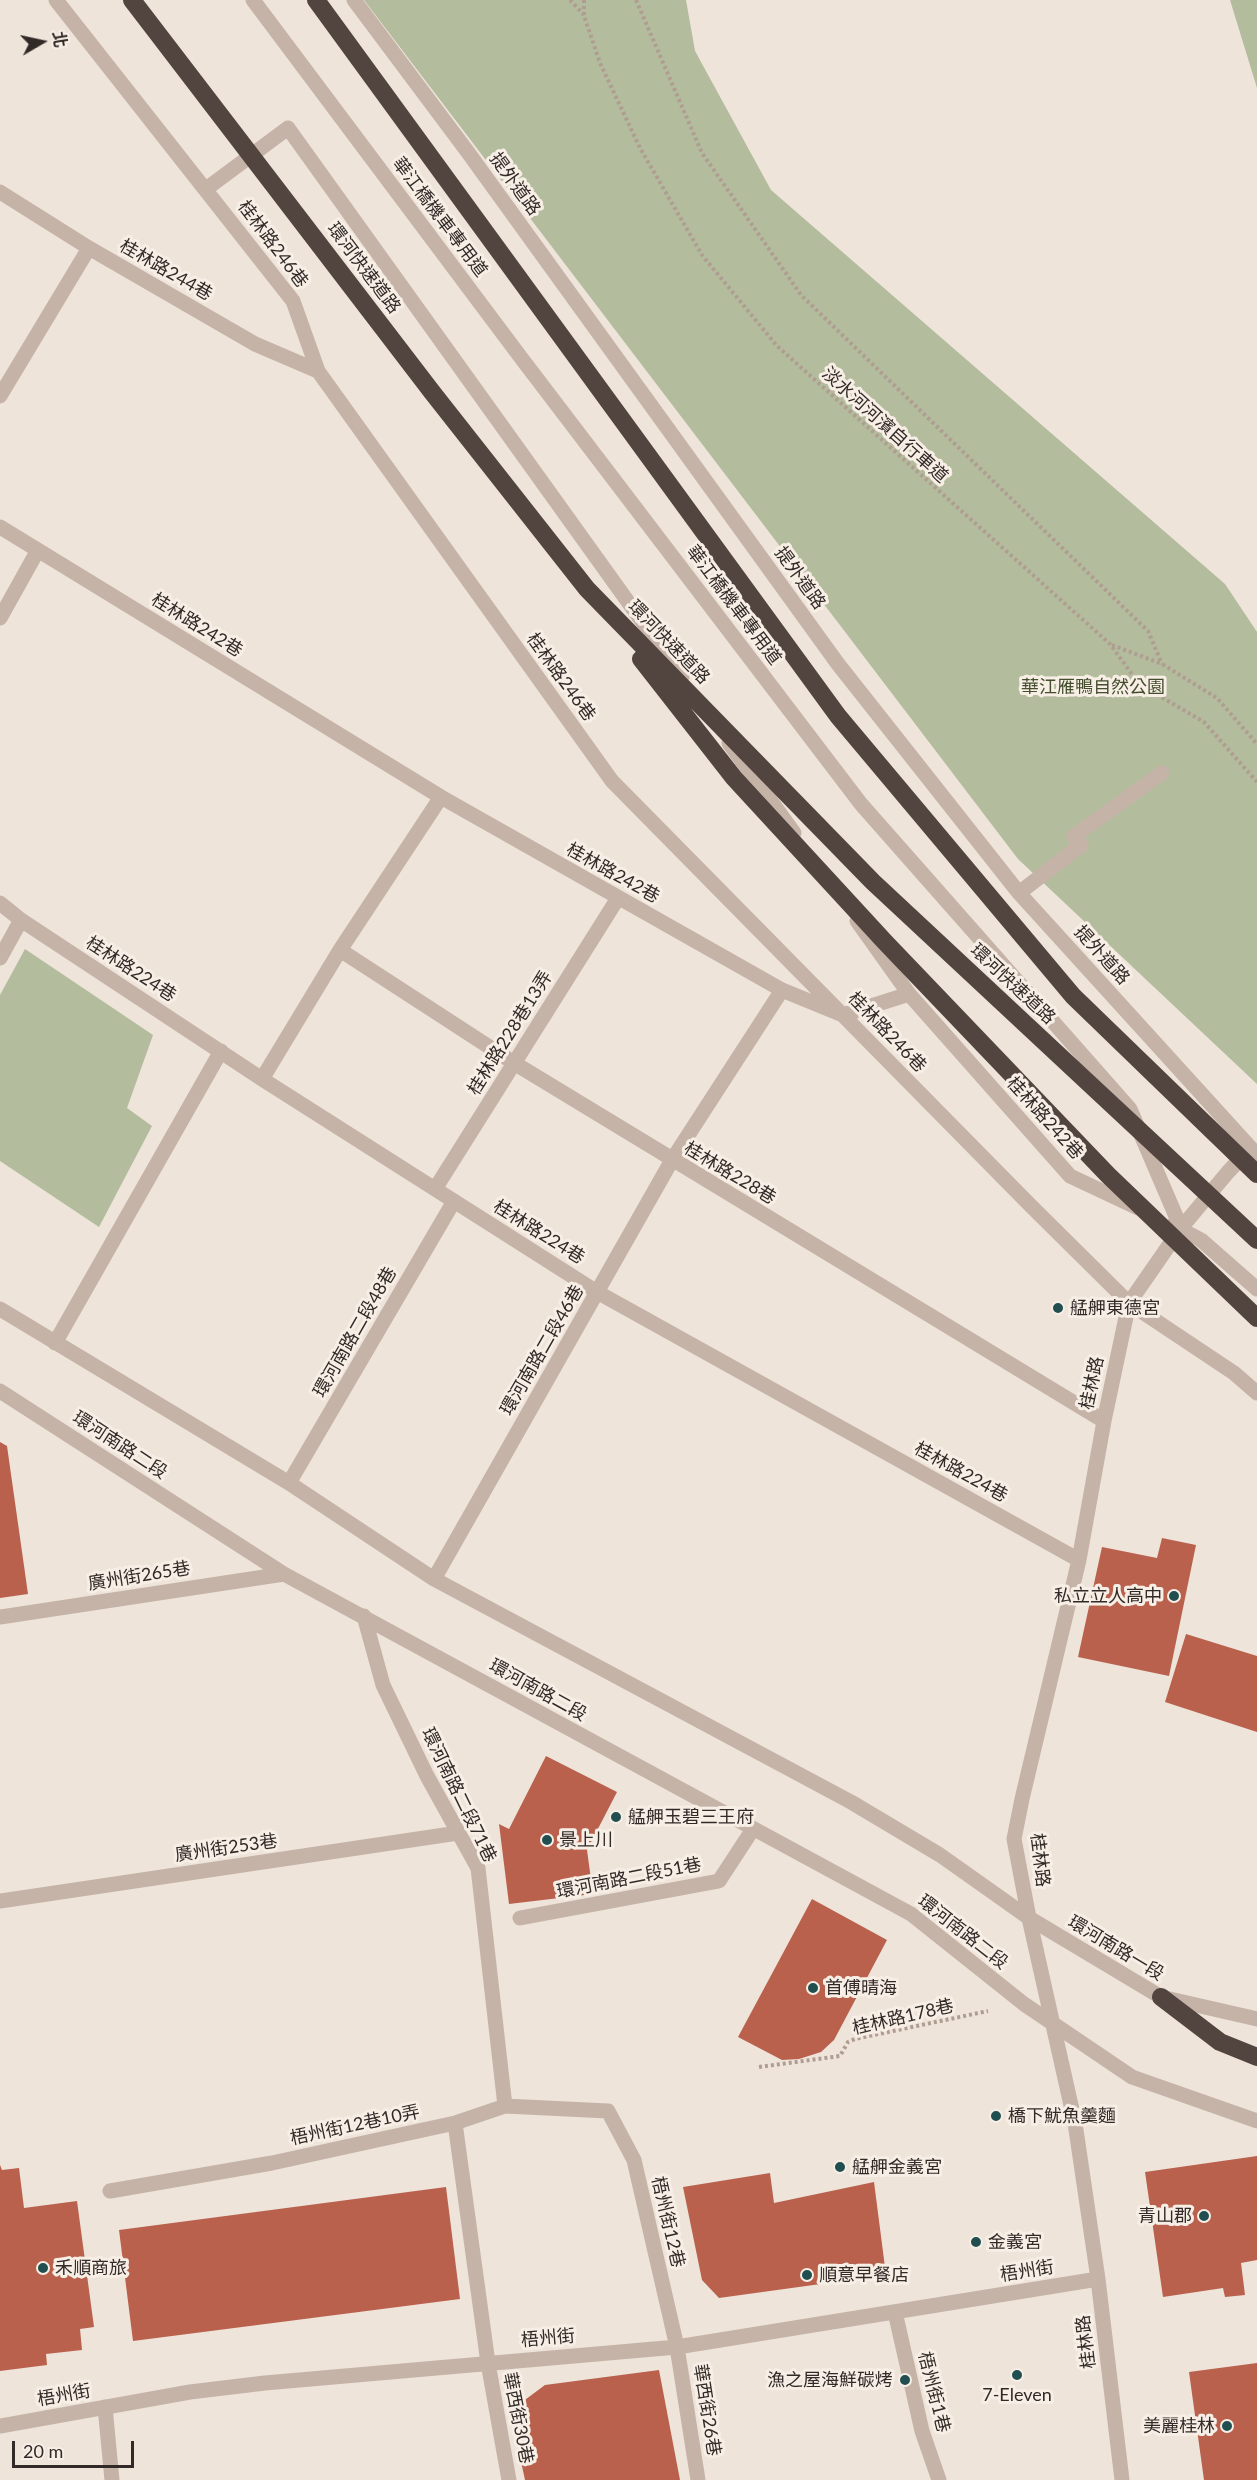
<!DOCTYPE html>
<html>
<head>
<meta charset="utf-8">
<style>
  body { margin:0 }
  #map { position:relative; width:1257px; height:2480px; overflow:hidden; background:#eee4da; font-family:Lato,"Noto Sans TC",sans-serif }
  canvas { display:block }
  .north { position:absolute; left:12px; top:12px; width:60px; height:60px; -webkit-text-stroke:4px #f7eee6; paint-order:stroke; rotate:81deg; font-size:16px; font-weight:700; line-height:24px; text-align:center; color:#322a27 }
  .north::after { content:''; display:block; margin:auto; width:21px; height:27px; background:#322a27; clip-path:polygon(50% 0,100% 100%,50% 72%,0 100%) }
  .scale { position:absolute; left:12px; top:2441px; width:122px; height:27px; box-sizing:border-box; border:3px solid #322a27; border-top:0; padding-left:8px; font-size:18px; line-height:21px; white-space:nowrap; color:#322a27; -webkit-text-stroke:4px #f7eee6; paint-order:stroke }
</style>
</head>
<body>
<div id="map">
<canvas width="1257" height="2480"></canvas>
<div class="north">北</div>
<div class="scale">20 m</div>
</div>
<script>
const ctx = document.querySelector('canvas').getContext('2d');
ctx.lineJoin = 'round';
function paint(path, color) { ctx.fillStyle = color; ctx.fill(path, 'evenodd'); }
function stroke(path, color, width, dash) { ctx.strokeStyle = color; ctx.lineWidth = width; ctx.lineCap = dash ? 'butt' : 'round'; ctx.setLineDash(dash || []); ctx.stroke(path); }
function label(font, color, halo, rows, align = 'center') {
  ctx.font = font + ' Lato,"Noto Sans TC",sans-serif'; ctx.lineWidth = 6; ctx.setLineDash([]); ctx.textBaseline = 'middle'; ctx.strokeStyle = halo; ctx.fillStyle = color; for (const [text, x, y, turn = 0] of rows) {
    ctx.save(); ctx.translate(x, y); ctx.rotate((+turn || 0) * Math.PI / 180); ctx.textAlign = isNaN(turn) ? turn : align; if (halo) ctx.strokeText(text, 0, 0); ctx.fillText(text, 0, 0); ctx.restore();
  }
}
paint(new Path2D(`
  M 364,0 L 686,0 L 695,51 L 771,190 L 1225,584 L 1257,632 L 1257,1084 L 1018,859 Z
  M 1230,0 L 1257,0 L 1257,88 Z
  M 25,949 L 153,1035 L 127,1108 L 152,1126 L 99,1227 L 0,1161 L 0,995 Z`), '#b3bc9c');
paint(new Path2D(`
  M 0,1442 L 7,1446 L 28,1594 L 0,1598 Z
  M 1162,1538 L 1196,1545 L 1169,1676 L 1078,1657 L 1102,1547 L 1157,1558 Z
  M 1186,1634 L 1257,1656 L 1257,1732 L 1165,1702 Z
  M 546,1756 L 617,1792 L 587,1850 L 593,1894 L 509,1904 L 499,1824 L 509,1829 Z
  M 812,1899 L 887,1940 L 834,2040 L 821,2052 L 799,2059 L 782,2060 L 738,2037 Z
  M 1257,2156 L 1257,2260 L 1241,2263 L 1245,2295 L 1225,2297 L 1223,2288 L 1163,2297 L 1145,2172 Z
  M 0,2165 L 2,2170 L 19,2168 L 24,2208 L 77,2201 L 94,2327 L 80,2329 L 82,2350 L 46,2354 L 47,2365 L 0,2371 Z
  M 770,2173 L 774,2203 L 874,2182 L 886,2275 L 719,2298 L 702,2280 L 683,2187 Z
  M 446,2187 L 460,2299 L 133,2341 L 119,2230 Z
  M 1257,2363 L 1257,2480 L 1204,2480 L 1189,2372 Z
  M 659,2370 L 680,2480 L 525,2480 L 510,2411 L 545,2385 Z`), '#b9614d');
stroke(new Path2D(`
  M 570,0 L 584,15
  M 584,0 L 584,16 L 600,63 L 640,148 L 702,255 L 777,346 L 1110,644 L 1139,684 L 1204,722 L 1257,782
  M 636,0 L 702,153 L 801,295 L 1148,631 L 1162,664
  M 1112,645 L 1162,664 L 1217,698 L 1257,744
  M 759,2067 L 840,2056 L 848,2042 L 855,2039 L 988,2011`), '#b09d92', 4, [3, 3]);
stroke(new Path2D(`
  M 56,0 L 293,301 L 318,371 L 612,781 L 1031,1206 L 1129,1303 L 1234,1373 L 1257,1393
  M 253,0 L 522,359 L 861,804 L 1130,1109 L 1181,1228
  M 354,0 L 467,151 L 838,664 L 1019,893 L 1257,1155
  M 206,189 L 288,128 L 682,677
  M 0,192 L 89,248 L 255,344 L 318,371
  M 0,396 L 89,248
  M 0,527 L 441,797 L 782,990 L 843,1015 L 909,994 L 1070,1176 L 1138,1208
  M 0,618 L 38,550
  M 729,743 L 794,833
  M 1019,893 L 1081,845 L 1074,836 L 1162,773
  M 0,903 L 21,920 L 262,1079 L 597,1292 L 1079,1560
  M 857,921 L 909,994
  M 340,950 L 514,1063 L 1104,1421
  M 0,958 L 21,920
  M 262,1079 L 340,950 L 441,797
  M 435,1189 L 618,898
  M 1173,1225 L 1201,1240 L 1257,1289
  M 0,1309 L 289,1483 L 434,1579 L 851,1802 L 940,1855 L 1029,1918 L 1161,1997 L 1257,2019
  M 55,1343 L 221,1051
  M 0,1391 L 284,1574 L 911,1914 L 1024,2004 L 1132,2077 L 1257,2121
  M 289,1483 L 454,1201
  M 434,1579 L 672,1160 L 782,990
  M 364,1616 L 383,1685 L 427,1776 L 478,1868 L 505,2106
  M 0,1617 L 284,1574
  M 0,1901 L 458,1833
  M 520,1918 L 719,1881 L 753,1829
  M 455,2123 L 488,2363 L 509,2480
  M 110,2191 L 272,2163 L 455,2123 L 505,2106 L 608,2111 L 634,2160 L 677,2347 L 698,2480
  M 895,2312 L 922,2431 L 939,2480
  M 105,2407 L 112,2480
  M 0,2426 L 190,2392 L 265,2383 L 677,2347 L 1098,2279
  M 1122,2480 L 1098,2279 L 1075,2123 L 1029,1918 L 1014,1839 L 1022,1799 L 1079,1560 L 1104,1421 L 1129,1303 L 1181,1228 L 1228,1172 L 1248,1151`), '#c5b3a7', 15);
stroke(new Path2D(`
  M 1161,1997 L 1220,2042 L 1257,2057`), '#52443f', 18);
stroke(new Path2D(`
  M 132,0 L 432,392 L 587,589 L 873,882 L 1257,1240
  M 316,0 L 838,716 L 1073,996 L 1257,1174
  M 641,659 L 734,778 L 885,942 L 1108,1175 L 1257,1318`), '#52443f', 18);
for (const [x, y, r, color] of [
  [1058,1308,6,"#214f4f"],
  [1174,1596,6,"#214f4f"],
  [616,1817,6,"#214f4f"],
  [547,1840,6,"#214f4f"],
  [813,1988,6,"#214f4f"],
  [996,2116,6,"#214f4f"],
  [840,2167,6,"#214f4f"],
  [1204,2216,6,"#214f4f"],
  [976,2242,6,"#214f4f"],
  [43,2268,6,"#214f4f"],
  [807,2275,6,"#214f4f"],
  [1017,2375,6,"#214f4f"],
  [905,2380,6,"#214f4f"],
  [1227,2426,6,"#214f4f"]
]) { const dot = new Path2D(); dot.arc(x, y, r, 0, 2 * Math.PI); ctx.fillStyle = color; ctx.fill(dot); stroke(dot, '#f7eee6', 2); }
label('18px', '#322a27', '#f7eee6', [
  ["提外道路",515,184,54],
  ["華江橋機車專用道",440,217,53],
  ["桂林路246巷",273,244,53],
  ["環河快速道路",364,268,53],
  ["桂林路244巷",166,270,30],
  ["淡水河河濱自行車道",885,425,42],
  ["提外道路",800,578,54],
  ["華江橋機車專用道",734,605,53],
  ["桂林路242巷",197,625,32],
  ["環河快速道路",669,642,46],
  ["桂林路246巷",561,677,54],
  ["桂林路242巷",613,873,29],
  ["提外道路",1102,955,48],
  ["桂林路224巷",131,969,33],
  ["環河快速道路",1013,984,43],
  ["桂林路246巷",887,1032,46],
  ["桂林路228巷13弄",510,1033,-58],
  ["桂林路242巷",1045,1118,48],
  ["桂林路228巷",730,1173,31],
  ["桂林路224巷",539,1232,32],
  ["環河南路二段48巷",355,1332,-60],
  ["環河南路二段46巷",542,1350,-60],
  ["桂林路",1092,1383,-78],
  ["環河南路二段",120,1445,33],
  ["桂林路224巷",961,1472,29],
  ["廣州街265巷",139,1576,-9],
  ["環河南路二段",538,1690,29],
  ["環河南路二段71巷",459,1795,64],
  ["廣州街253巷",226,1848,-8],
  ["桂林路",1040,1860,83],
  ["環河南路二段51巷",629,1878,-11],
  ["環河南路二段",963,1932,38],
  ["環河南路一段",1116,1948,31],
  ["桂林路178巷",903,2017,-13],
  ["梧州街12巷10弄",355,2125,-12],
  ["梧州街12巷",668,2222,77],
  ["梧州街",1027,2271,-9],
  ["梧州街",548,2338,-5],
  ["桂林路",1086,2342,-97],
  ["梧州街1巷",934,2392,76],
  ["梧州街",64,2395,-10],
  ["華西街26巷",707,2410,81],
  ["華西街30巷",518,2418,79]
]);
label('18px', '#444e2d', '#f7eee6', [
  ["華江雁鴨自然公園",1093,687]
]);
label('18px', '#322a27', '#f7eee6', [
  ["艋舺東德宮",1070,1308],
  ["私立立人高中",1162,1596,"right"],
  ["艋舺玉碧三王府",628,1817],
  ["景上川",559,1840],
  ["首傅晴海",825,1988],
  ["橋下魷魚羹麵",1008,2116],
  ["艋舺金義宮",852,2167],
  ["青山郡",1192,2216,"right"],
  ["金義宮",988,2242],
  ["禾順商旅",55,2268],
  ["順意早餐店",819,2275],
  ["漁之屋海鮮碳烤",893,2380,"right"],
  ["7-Eleven",1017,2395,"center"],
  ["美麗桂林",1215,2426,"right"]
], 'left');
</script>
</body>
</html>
